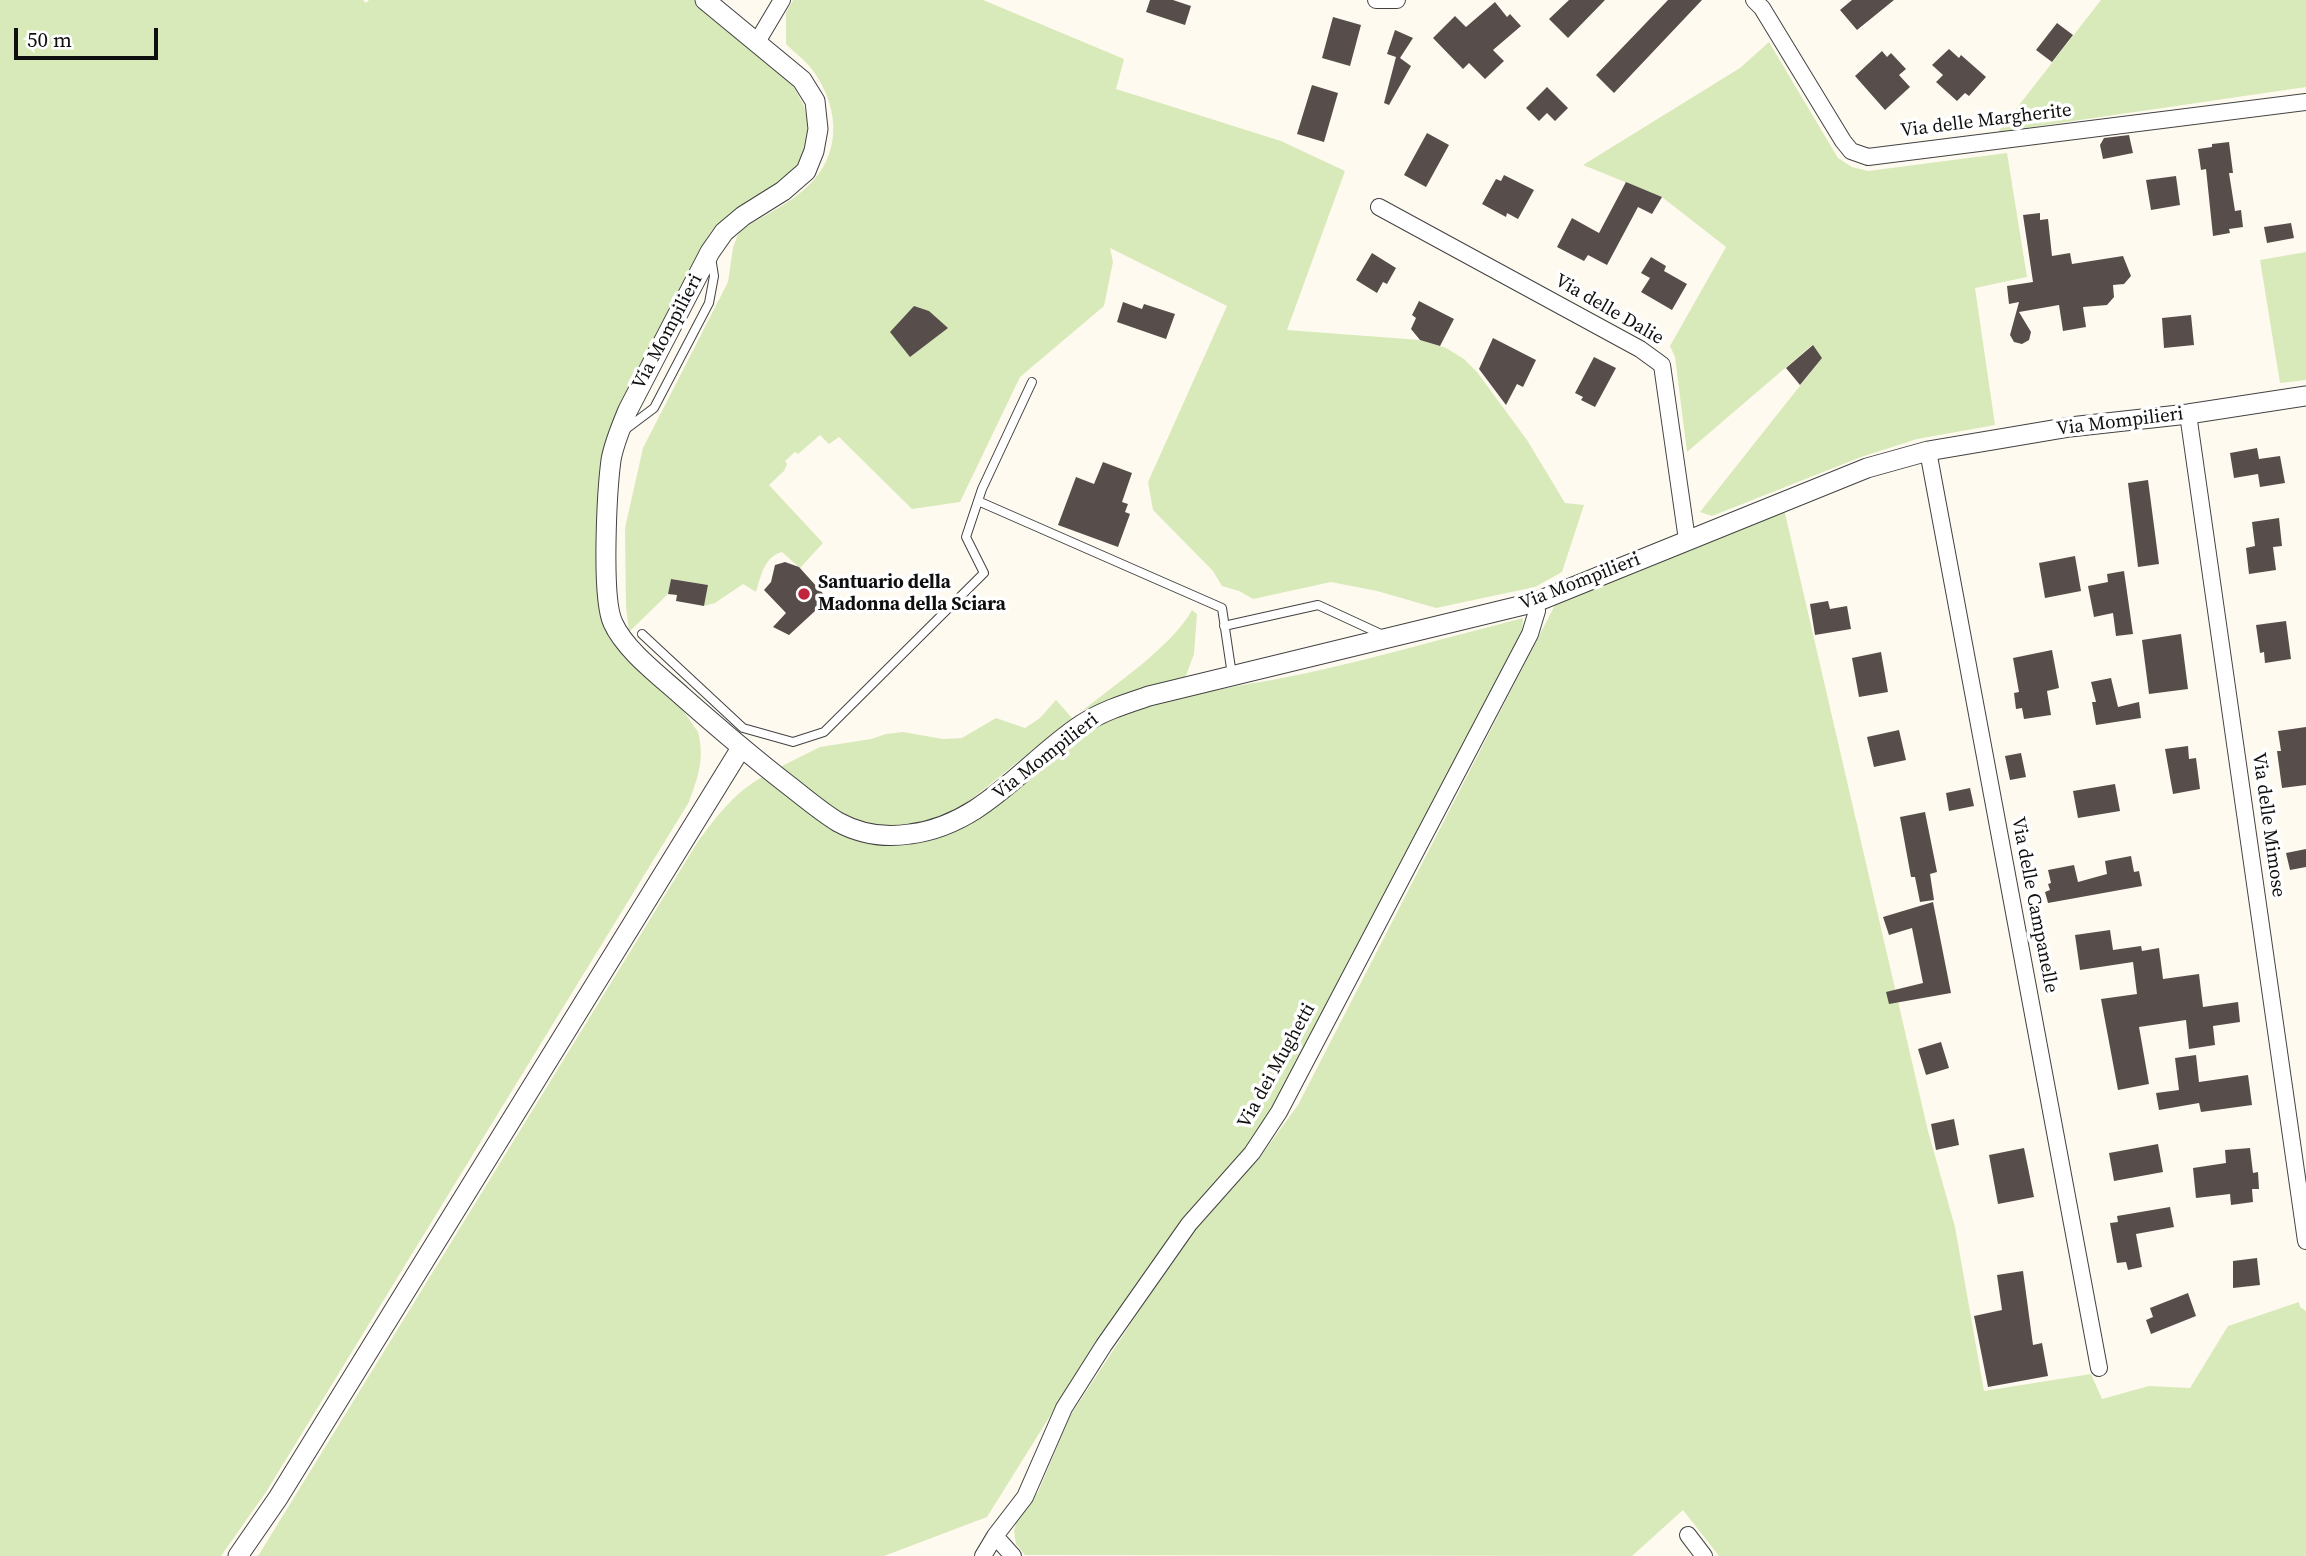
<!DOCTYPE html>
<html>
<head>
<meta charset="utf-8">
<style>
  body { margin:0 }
  #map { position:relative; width:2306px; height:1556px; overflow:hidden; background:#fffaf0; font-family:"Source Serif 4",serif }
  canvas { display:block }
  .scale { position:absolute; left:14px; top:28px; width:144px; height:32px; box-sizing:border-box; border:4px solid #0f0f0f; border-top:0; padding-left:9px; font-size:21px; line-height:24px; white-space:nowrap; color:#0f0f0f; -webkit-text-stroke:5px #fff; paint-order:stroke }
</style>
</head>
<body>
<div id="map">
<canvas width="2306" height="1556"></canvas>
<div class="scale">50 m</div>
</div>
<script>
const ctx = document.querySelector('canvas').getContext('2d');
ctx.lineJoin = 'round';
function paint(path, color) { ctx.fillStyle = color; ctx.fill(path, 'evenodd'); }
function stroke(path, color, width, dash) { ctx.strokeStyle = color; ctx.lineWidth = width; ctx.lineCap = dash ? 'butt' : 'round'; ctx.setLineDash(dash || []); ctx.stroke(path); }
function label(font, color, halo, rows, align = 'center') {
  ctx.font = font + ' "Source Serif 4",serif'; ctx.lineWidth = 7; ctx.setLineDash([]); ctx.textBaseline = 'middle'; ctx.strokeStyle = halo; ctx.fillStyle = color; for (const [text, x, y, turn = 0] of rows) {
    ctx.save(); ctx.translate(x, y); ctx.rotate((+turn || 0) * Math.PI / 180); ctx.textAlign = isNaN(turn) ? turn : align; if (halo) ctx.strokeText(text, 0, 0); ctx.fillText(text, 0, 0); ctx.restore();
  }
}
paint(new Path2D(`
  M 0,0 L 363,0 L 366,3 L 369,0 L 694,0 L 759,51 L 781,71 L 793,85 L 804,106 L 808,123 L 807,140 L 803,157 L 793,170 L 780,182 L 730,215 L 712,230 L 703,244 L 620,405 L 599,591 L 698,732 C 705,759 698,777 689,802 L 266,1492 L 221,1556 L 0,1556 Z
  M 793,0 L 983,0 L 1124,59 L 1116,89 L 1281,141 L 1345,171 L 1287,330 L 1420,340 L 1446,348 L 1464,359 L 1477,372 L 1527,440 L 1565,503 L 1584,505 L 1562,572 L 1535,587 L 1436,608 L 1377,591 L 1331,582 L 1253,599 L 1239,591 L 1222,586 L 1213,571 L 1153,510 L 1148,482 L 1227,306 L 1110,248 L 1113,262 L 1104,306 L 1020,377 L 960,502 L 912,509 L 839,437 L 829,444 L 820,435 L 798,454 L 795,452 L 785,461 L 787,464 L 784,471 L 769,485 L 823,543 L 800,568 L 782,552 C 764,557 761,576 756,592 L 743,584 L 715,603 L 704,606 L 708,585 L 671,579 L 668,594 L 629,632 L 626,607 L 625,528 L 643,448 L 728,282 L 733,248 L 738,234 L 744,228 C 765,215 789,204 807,187 C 841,155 840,112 816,75 C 809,63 796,54 786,44 L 786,13 Z
  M 2101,0 L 2306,0 L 2306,87 L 1998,132 Z
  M 1769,42 L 1838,158 L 1852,167 L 1868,171 L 2007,153 L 2027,277 L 1975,288 L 1995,425 L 1917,439 L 1861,457 L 1712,516 L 1700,512 L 1822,358 L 1812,345 L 1687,452 L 1675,357 L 1670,346 L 1726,247 L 1662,197 L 1583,165 L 1740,68 Z
  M 2306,252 L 2306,380 L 2280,383 L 2260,260 Z
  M 1784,509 L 1928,1131 L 1955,1227 L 1984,1391 L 2091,1374 L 2102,1399 L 2149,1386 L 2190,1388 L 2228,1326 L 2299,1302 L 2300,1307 L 2306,1311 L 2306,1556 L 1719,1556 L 1683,1510 L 1632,1556 L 1025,1555 L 1016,1544 L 1014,1531 L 1016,1523 L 1038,1492 L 1070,1416 L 1185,1241 L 1203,1217 L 1257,1161 L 1298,1105 L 1558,599 Z
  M 1192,610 L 1197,614 L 1194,654 L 1185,678 L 1083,710 C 1115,685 1174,644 1192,610 Z
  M 1523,618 L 1522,632 L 1270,1111 L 1242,1155 L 1151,1265 L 1055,1408 L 987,1517 L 884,1556 L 258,1556 L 697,843 C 715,818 734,793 762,777 L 768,778 C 795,797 826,823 855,839 C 869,846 892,847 907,845 C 983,836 1009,785 1065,745 C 1083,731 1105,721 1126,713 C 1183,692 1248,686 1307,673 C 1380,657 1452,636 1523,618 Z
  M 1056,700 L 1072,718 L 968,802 C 951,814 933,821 913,825 C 854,835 821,802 780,767 L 820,747 L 871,739 L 886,734 L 903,732 L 943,739 L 962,738 L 996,718 L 1025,728 L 1040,718 Z`), '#d8eab9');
paint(new Path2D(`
  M 1150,0 L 1173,0 L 1191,6 L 1185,25 L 1146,12 Z
  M 1569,0 L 1605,0 L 1568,38 L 1549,19 Z
  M 1668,0 L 1702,0 L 1614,93 L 1596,75 Z
  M 1852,0 L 1894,0 L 1857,30 L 1840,10 Z
  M 1495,2 L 1507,17 L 1510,14 L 1521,26 L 1493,50 L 1504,61 L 1485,79 L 1469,63 L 1463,69 L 1433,38 L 1455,16 L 1466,27 Z
  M 1333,17 L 1361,25 L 1350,66 L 1322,58 Z
  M 2057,23 L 2073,35 L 2052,62 L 2036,50 Z
  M 1395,30 L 1413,38 L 1400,58 L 1411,66 L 1389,105 L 1384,103 L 1396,57 L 1387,54 Z
  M 1949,49 L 1959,58 L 1961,55 L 1986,77 L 1969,96 L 1965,93 L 1957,101 L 1936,82 L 1943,75 L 1932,65 Z
  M 1882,51 L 1887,57 L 1891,53 L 1906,69 L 1899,75 L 1910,87 L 1885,110 L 1855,76 Z
  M 1312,85 L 1338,93 L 1324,142 L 1297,134 Z
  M 1547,87 L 1568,108 L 1555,121 L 1547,113 L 1539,121 L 1526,108 Z
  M 1427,133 L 1449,145 L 1426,187 L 1404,175 Z
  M 2129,135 L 2133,153 L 2103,159 L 2100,145 L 2104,138 Z
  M 2229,142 L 2233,173 L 2229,173 L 2235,211 L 2241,210 L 2243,227 L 2229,229 L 2230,233 L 2213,236 L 2206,169 L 2201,170 L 2198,149 L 2212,147 L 2212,144 Z
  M 1504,175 L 1534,190 L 1518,219 L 1507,213 L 1506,217 L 1482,204 L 1496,179 L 1501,181 Z
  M 2176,176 L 2180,205 L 2151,210 L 2146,180 Z
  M 1626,182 L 1662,197 L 1652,214 L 1638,207 L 1607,265 L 1588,255 L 1584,261 L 1557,247 L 1572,218 L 1599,233 Z
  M 2040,213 L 2040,220 L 2048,219 L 2052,256 L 2070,253 L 2072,264 L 2123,256 L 2131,276 L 2124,284 L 2113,285 L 2114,297 L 2107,305 L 2083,307 L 2086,327 L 2063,331 L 2059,305 L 2019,312 L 2031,332 L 2029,340 L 2022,344 L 2014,342 L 2010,335 L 2019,302 L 2009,304 L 2007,286 L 2033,282 L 2023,215 Z
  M 2291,223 L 2294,238 L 2267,243 L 2264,227 Z
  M 1372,253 L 1396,268 L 1387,284 L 1383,282 L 1377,293 L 1356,280 Z
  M 1651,257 L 1666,266 L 1664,271 L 1687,284 L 1672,310 L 1641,292 L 1650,278 L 1641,273 Z
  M 1419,301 L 1454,319 L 1440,346 L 1420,340 L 1411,329 L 1416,318 L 1412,315 Z
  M 1123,302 L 1142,309 L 1144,304 L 1175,314 L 1166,339 L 1117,322 Z
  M 914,306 L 929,311 L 948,328 L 910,357 L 890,332 Z
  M 2191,315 L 2194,345 L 2164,348 L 2162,318 Z
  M 1493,338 L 1536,360 L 1523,387 L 1517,384 L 1506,405 L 1479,369 Z
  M 1813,345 L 1822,358 L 1800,385 L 1786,368 Z
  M 1594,357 L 1616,368 L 1595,407 L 1581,400 L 1583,397 L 1575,393 Z
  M 2257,448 L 2259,459 L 2280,456 L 2285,483 L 2260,487 L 2258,474 L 2234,478 L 2230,453 Z
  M 1103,462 L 1132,473 L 1122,502 L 1128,504 L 1125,512 L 1130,514 L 1118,547 L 1058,525 L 1076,477 L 1094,484 Z
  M 2148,480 L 2159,564 L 2138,567 L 2128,483 Z
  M 2279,518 L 2282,546 L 2273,547 L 2276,570 L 2249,574 L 2246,548 L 2255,546 L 2252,522 Z
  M 2075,556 L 2081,591 L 2045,598 L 2039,563 Z
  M 785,562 L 799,567 L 828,599 L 789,635 L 773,627 L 786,613 L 764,590 L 771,582 L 775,565 Z
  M 2124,571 L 2133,634 L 2116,636 L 2113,613 L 2094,617 L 2088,586 L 2108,582 L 2107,574 Z
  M 671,579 L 708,585 L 704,606 L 676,601 L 677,595 L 668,594 Z
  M 1828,601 L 1830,609 L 1847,606 L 1851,629 L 1815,635 L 1810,604 Z
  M 2286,621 L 2291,659 L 2265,663 L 2264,652 L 2260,653 L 2256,625 Z
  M 2181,634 L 2188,689 L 2149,694 L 2142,640 Z
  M 2052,650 L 2059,688 L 2047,691 L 2051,715 L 2024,719 L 2022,708 L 2016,709 L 2014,693 L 2019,692 L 2013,658 Z
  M 1881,652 L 1888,692 L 1859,697 L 1852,658 Z
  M 2111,678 L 2118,707 L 2139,702 L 2141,718 L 2096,725 L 2092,702 L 2096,702 L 2091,682 Z
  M 2306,727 L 2306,785 L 2282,788 L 2277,751 L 2281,751 L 2278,731 Z
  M 1899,730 L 1906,760 L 1874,767 L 1867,737 Z
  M 2188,746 L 2189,759 L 2196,758 L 2200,789 L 2173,794 L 2165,749 Z
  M 2021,753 L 2026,777 L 2010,780 L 2005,756 Z
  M 2115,784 L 2120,811 L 2078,818 L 2073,791 Z
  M 1970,788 L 1974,806 L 1949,811 L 1946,793 Z
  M 1925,812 L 1937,872 L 1930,874 L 1934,900 L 1920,902 L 1915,877 L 1911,877 L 1900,817 Z
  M 2306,849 L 2306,867 L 2290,870 L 2286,853 Z
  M 2131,856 L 2134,872 L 2139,871 L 2142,886 L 2048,903 L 2045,892 L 2050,890 L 2048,884 L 2051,883 L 2048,870 L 2074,865 L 2078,882 L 2107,874 L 2105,861 Z
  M 1933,902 L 1951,993 L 1889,1004 L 1886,992 L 1923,983 L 1912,928 L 1889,935 L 1883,917 Z
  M 2110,930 L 2113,950 L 2141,946 L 2142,951 L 2159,948 L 2163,979 L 2199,974 L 2203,1007 L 2238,1002 L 2240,1022 L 2213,1026 L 2215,1045 L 2189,1049 L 2186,1020 L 2139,1027 L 2149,1084 L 2118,1090 L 2101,999 L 2137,994 L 2133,962 L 2080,970 L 2075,935 Z
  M 1941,1042 L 1949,1068 L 1926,1075 L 1918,1049 Z
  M 2196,1055 L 2199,1082 L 2248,1075 L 2252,1105 L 2201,1112 L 2199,1103 L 2159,1110 L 2156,1093 L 2179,1090 L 2175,1058 Z
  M 1954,1119 L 1959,1145 L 1936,1150 L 1931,1124 Z
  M 2158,1144 L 2163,1172 L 2114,1181 L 2109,1153 Z
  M 2024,1148 L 2034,1197 L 1998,1204 L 1989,1155 Z
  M 2250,1148 L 2253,1173 L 2258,1172 L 2259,1189 L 2252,1189 L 2253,1202 L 2231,1205 L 2230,1194 L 2196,1198 L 2193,1168 L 2226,1163 L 2225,1150 Z
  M 2170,1207 L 2174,1227 L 2136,1234 L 2142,1267 L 2128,1270 L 2126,1262 L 2117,1263 L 2110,1223 L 2118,1222 L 2117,1216 Z
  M 2257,1258 L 2260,1285 L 2233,1288 L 2233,1261 Z
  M 2023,1271 L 2033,1345 L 2042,1343 L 2048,1376 L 1988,1387 L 1974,1316 L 2002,1310 L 1997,1275 Z
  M 2188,1293 L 2196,1316 L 2151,1334 L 2146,1320 L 2153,1317 L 2150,1308 Z`), '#574e4b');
const service = new Path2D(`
  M 626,429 L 654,408 L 709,303 L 714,276 L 711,257
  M 978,501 L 1222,608 L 1232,675
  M 1224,626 L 1318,605 L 1383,635
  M 642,634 L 743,728 L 793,742 L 824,732 L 984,573 L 966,537 L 982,489 L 1032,382`);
const minor = new Path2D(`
  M 1376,0 L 1397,0
  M 1754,0 L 1762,8 L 1843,141 L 1851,151 L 1868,157 L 2306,102
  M 757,42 L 782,0
  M 1379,207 L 1640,349 L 1662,365 L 1687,540
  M 2188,414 L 2306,1241
  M 1928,451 L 2099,1368
  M 1688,1535 L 1704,1556
  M 995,1536 L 1013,1556
  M 983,1556 L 995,1536 L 1025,1497 L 1064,1408 L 1104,1345 L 1189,1224 L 1252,1153 L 1279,1112 L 1530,634 L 1537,611 L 1536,602`);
const tertiary = new Path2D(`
  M 705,0 L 802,80 L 815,101 L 818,129 L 814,151 L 806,171 L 783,191 L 743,216 L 724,232 L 710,252 L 628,410 C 621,427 614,443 611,460 C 607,491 601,598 613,623 C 625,650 660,676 682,696 C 716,726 751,756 787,784 C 804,797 820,811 838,822 C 860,834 885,838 910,834 C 983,825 1024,763 1081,725 C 1102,711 1125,704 1149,696 L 1536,602 L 1867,468 L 1928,451 L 2070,427 L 2188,414 L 2306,396
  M 238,1556 L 278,1498 L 741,748`);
stroke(service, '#424242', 10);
stroke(minor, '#424242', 18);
stroke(tertiary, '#424242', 21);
stroke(service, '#fff', 8);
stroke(minor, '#fff', 16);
stroke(tertiary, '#fff', 19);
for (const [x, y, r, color] of [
  [804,594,7,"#c0253e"]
]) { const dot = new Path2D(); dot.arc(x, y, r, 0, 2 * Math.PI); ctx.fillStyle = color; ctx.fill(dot); stroke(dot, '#fff', 2.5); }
label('19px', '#0f0f0f', '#fff', [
  ["Via delle Margherite",1986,121,-7],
  ["Via delle Dalie",1609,310,30],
  ["Via Mompilieri",668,332,-62],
  ["Via Mompilieri",2120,422,-7],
  ["Via Mompilieri",1580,582,-21],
  ["Via Mompilieri",1046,757,-38],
  ["Via delle Mimose",2268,825,82],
  ["Via delle Campanelle",2034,905,79],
  ["Via dei Mughetti",1277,1066,-61]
]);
label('bold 19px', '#0f0f0f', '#fff', [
  ["Santuario della",818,583],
  ["Madonna della Sciara",818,605]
], 'left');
</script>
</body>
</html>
